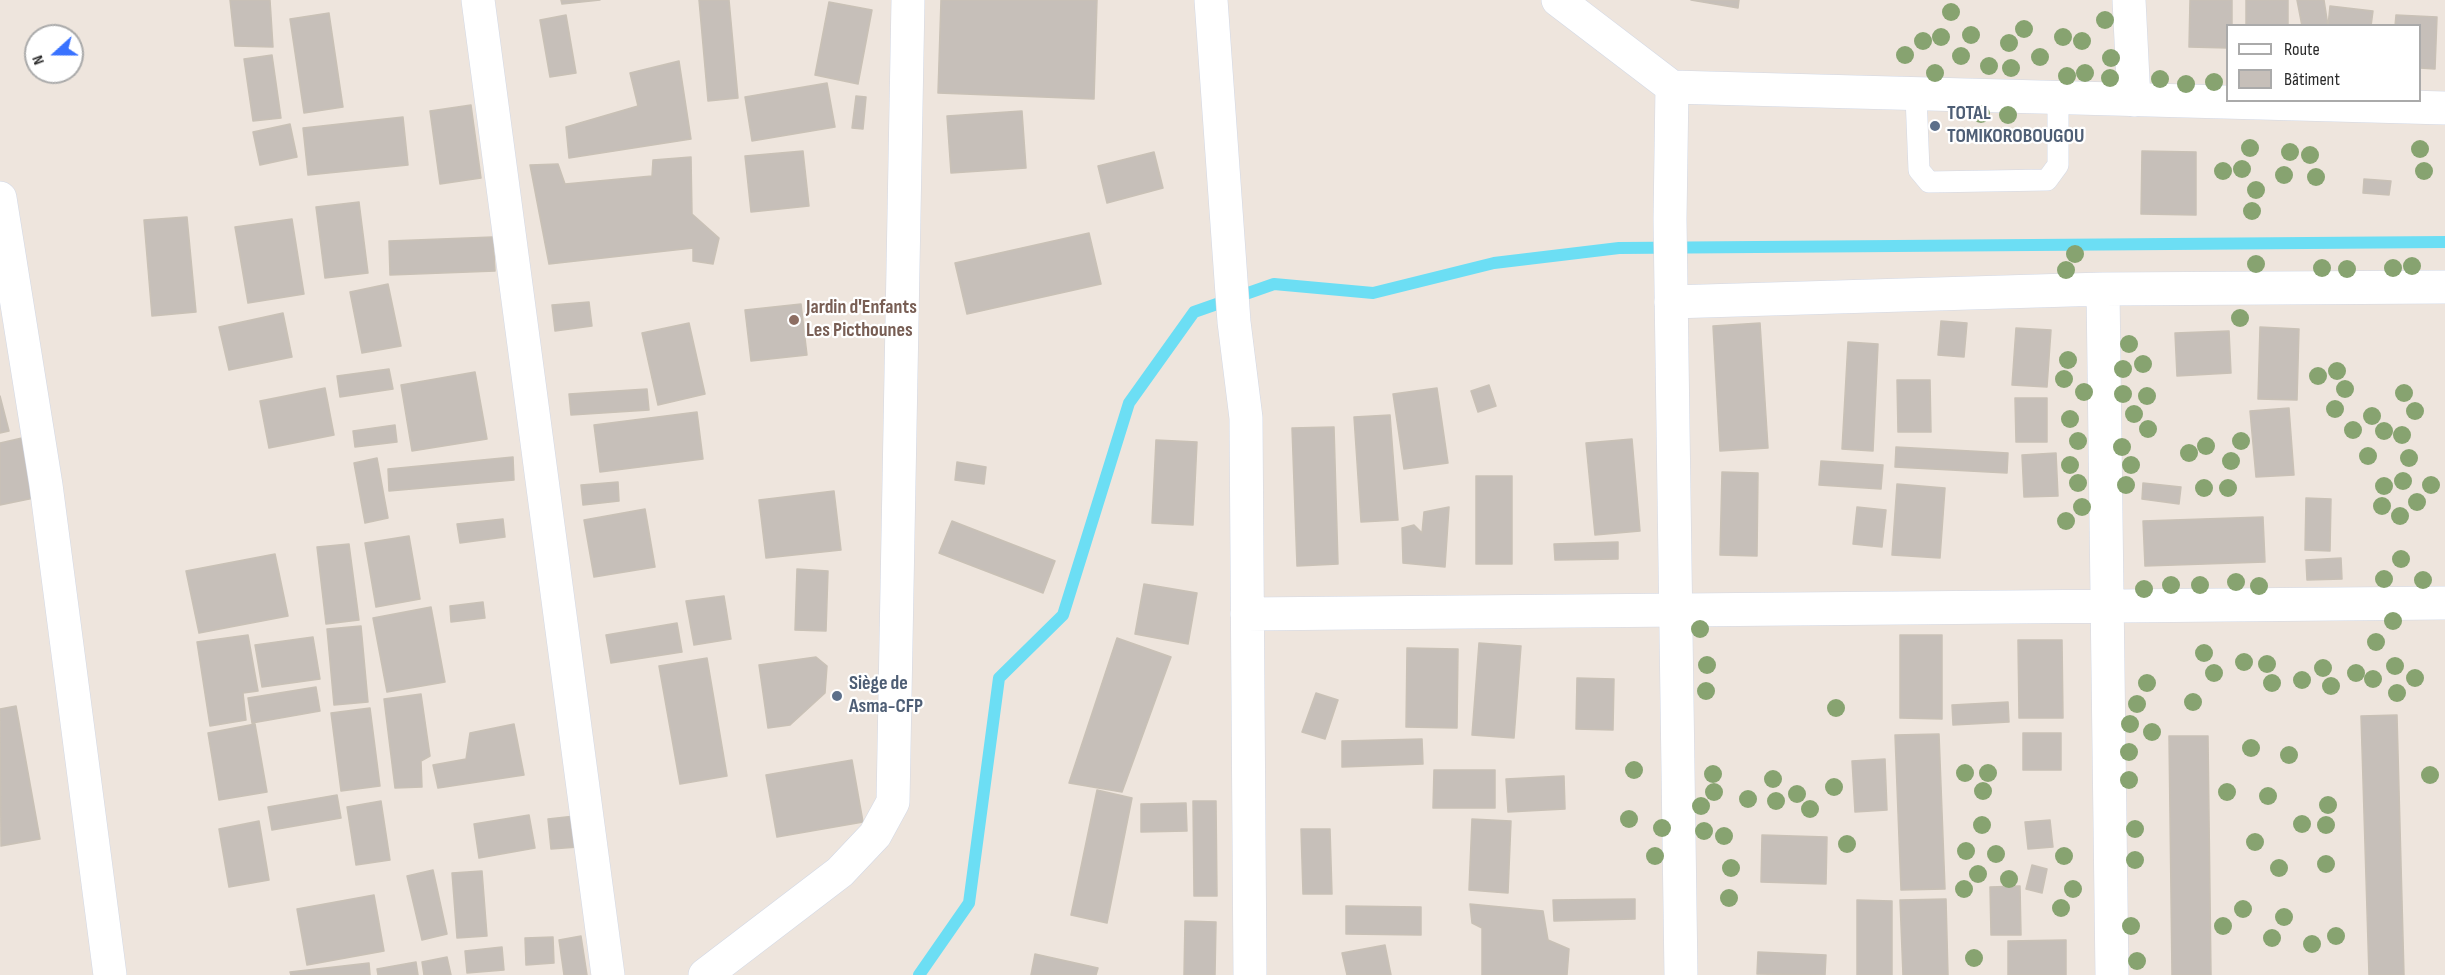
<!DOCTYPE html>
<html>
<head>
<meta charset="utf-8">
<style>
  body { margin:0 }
  #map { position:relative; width:2445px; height:975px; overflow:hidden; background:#eee5dd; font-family:"Sofia Sans Condensed",sans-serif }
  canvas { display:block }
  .legend { position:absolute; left:2226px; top:24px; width:195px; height:78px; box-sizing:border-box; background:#fff; border:2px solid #aaa; margin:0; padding:8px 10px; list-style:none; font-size:18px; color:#2b2b2b }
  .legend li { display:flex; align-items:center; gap:12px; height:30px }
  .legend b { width:30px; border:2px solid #aaa }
  .north { position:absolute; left:24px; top:24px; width:60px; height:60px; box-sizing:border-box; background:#fff; border:2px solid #aaa; border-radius:50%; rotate:249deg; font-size:16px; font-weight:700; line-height:24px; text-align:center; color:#2b2b2b }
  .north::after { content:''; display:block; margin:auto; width:21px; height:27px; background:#3972ff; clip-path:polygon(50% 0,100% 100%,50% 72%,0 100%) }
</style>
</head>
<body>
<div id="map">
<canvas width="2445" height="975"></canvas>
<ul class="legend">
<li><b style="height:8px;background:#fff"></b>Route</li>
<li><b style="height:16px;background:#c6bfb9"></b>Bâtiment</li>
</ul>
<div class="north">N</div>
</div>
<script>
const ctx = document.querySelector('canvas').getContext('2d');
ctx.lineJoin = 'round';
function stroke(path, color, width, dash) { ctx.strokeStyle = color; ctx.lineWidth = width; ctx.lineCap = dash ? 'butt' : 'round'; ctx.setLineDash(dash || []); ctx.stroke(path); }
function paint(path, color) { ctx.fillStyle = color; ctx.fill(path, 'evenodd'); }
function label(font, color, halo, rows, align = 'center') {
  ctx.font = font + ' "Sofia Sans Condensed",sans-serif'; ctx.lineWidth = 4.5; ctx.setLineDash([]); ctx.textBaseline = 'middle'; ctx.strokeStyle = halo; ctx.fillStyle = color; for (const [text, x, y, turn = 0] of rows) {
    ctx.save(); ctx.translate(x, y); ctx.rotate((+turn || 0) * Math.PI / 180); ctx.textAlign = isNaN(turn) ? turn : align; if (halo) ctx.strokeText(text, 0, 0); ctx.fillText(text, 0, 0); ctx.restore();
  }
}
stroke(new Path2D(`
  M 919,975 L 969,903 L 999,678 L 1063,615 L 1129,403 L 1194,312 L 1274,284 L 1373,293 L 1494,263 L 1619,248 L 2445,242`), '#6cdef4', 12);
const building = new Path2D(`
  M 230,0 L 270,0 L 273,47 L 235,46 Z
  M 561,0 L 600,0 L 562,4 Z
  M 699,0 L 729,0 L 738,98 L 708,101 Z
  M 941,0 L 1097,0 L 1094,99 L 938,93 Z
  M 1691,0 L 1739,0 L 1738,8 Z
  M 2190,0 L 2232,0 L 2232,26 L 2228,26 L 2228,48 L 2189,47 Z
  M 2246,0 L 2288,0 L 2288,26 L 2246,26 Z
  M 2297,0 L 2324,0 L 2328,26 L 2302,26 Z
  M 829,2 L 872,10 L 858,84 L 815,75 Z
  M 2330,6 L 2373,11 L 2371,26 L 2328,26 Z
  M 329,13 L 343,107 L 304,113 L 290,19 Z
  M 566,15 L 576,73 L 550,77 L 540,20 Z
  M 2396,15 L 2437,17 L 2435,69 L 2420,68 L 2420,26 L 2395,26 Z
  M 272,55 L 281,118 L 253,121 L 244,59 Z
  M 679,61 L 691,139 L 569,158 L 566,127 L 638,106 L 630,73 Z
  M 827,83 L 835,127 L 752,141 L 745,97 Z
  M 856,96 L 866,97 L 863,129 L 852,128 Z
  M 471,105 L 481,178 L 440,184 L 430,111 Z
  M 1022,111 L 1026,168 L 951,173 L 947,116 Z
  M 403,117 L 408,165 L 308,175 L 303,128 Z
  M 290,124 L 297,157 L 260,165 L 253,132 Z
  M 803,151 L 809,206 L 751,212 L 745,156 Z
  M 2142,151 L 2196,152 L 2196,215 L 2141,214 Z
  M 1154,152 L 1163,188 L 1107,203 L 1098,166 Z
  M 691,157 L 692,214 L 719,238 L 713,264 L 693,261 L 693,248 L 549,264 L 530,165 L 558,164 L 565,184 L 652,176 L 653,160 Z
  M 2364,179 L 2391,181 L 2389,195 L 2363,193 Z
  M 359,202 L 368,273 L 325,278 L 316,207 Z
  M 187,217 L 196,312 L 152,316 L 144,220 Z
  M 292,219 L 304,294 L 248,303 L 235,227 Z
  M 1089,233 L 1101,284 L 967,314 L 955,263 Z
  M 493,237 L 495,271 L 390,275 L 389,241 Z
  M 388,284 L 401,346 L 362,353 L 350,292 Z
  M 589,302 L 592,326 L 555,331 L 552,305 Z
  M 801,304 L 807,355 L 751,361 L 745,310 Z
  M 283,313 L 292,357 L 229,370 L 219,327 Z
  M 1941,321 L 1967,323 L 1964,357 L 1938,355 Z
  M 689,323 L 705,394 L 658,405 L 642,333 Z
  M 1760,323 L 1768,448 L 1720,451 L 1713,326 Z
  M 2260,327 L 2299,329 L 2297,400 L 2258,399 Z
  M 2016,328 L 2051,330 L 2047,387 L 2012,385 Z
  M 2229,331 L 2231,373 L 2177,376 L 2175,333 Z
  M 1848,342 L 1878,344 L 1873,451 L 1842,449 Z
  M 389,369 L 393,389 L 340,397 L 337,376 Z
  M 475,372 L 487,439 L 412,451 L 401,385 Z
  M 1897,380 L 1930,380 L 1931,432 L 1898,432 Z
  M 1489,385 L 1496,406 L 1478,412 L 1471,391 Z
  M 325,388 L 334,435 L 269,448 L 260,401 Z
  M 1437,388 L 1448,463 L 1404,469 L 1393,394 Z
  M 647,389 L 649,410 L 571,415 L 569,394 Z
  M 0,396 L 9,431 L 0,433 Z
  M 2015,398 L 2047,398 L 2047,442 L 2016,442 Z
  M 2289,408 L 2294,475 L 2256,477 L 2250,411 Z
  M 697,412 L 703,459 L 600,472 L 594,425 Z
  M 1390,415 L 1398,520 L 1361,522 L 1354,417 Z
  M 395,425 L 397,442 L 355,447 L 353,431 Z
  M 1334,427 L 1338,564 L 1297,566 L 1292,428 Z
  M 22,438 L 34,498 L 0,505 L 0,443 Z
  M 1632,439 L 1640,531 L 1595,535 L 1586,443 Z
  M 1156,440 L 1197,442 L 1193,525 L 1152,523 Z
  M 1896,447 L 2008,453 L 2007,473 L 1895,467 Z
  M 2056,453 L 2058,496 L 2024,497 L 2022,455 Z
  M 513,457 L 514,480 L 389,491 L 388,469 Z
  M 377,458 L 388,518 L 365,523 L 354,463 Z
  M 1821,461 L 1883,465 L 1881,489 L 1819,485 Z
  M 957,462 L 986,467 L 984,484 L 955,480 Z
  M 1722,472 L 1758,473 L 1757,556 L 1720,555 Z
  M 1476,476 L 1512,476 L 1512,564 L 1476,564 Z
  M 618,482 L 619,501 L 583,505 L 581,485 Z
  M 2143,483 L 2181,487 L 2179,504 L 2142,499 Z
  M 1897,484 L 1945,488 L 1940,558 L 1892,555 Z
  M 834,491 L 841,550 L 766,558 L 759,500 Z
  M 2306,498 L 2331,499 L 2330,551 L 2305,550 Z
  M 1449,507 L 1445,567 L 1403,563 L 1402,528 L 1414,525 L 1422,533 L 1424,512 Z
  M 1857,507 L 1886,510 L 1882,547 L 1853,544 Z
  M 645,509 L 655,567 L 594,577 L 584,520 Z
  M 2263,517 L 2265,562 L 2145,566 L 2143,521 Z
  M 503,519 L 505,537 L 460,543 L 457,524 Z
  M 952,521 L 1055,561 L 1043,593 L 939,553 Z
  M 409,536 L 420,599 L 376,607 L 365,543 Z
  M 1618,542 L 1618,559 L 1555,560 L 1554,544 Z
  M 349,544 L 359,620 L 326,624 L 317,547 Z
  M 275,554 L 288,616 L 199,633 L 186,571 Z
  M 2341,558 L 2342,579 L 2307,580 L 2306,560 Z
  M 797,569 L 828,571 L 826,631 L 795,630 Z
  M 1144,584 L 1197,593 L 1188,644 L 1135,634 Z
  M 724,596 L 731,639 L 694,645 L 686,601 Z
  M 483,602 L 485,618 L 451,622 L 450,606 Z
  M 431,607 L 445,682 L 387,692 L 373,618 Z
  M 677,623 L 682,652 L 611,663 L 606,635 Z
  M 361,626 L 368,702 L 334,705 L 327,629 Z
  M 248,635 L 258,691 L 243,693 L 246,720 L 210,726 L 197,642 Z
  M 1900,635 L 1942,635 L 1942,719 L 1900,718 Z
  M 313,637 L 320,679 L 262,687 L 255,645 Z
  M 1117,638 L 1171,657 L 1122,792 L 1069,783 Z
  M 2018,640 L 2062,640 L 2063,718 L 2019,718 Z
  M 1479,643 L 1521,646 L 1514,738 L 1472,735 Z
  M 1407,648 L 1458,649 L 1457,728 L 1406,727 Z
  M 816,657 L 827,666 L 825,693 L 790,725 L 768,728 L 759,665 Z
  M 707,658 L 727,776 L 680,784 L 659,666 Z
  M 1577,678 L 1614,679 L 1613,730 L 1576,729 Z
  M 316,687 L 320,711 L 252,723 L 248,698 Z
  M 1316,693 L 1338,700 L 1325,739 L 1302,732 Z
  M 421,694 L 430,756 L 421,761 L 422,787 L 395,788 L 384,699 Z
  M 2008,702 L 2009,722 L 1953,725 L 1952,705 Z
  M 16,706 L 40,839 L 1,846 L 0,709 Z
  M 370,708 L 380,786 L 341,791 L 331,713 Z
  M 2397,715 L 2404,975 L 2369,975 L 2361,716 Z
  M 255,724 L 267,792 L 219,800 L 208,733 Z
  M 514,724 L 524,775 L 438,788 L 433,765 L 466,759 L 470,733 Z
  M 2023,733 L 2061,733 L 2061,770 L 2023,770 Z
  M 1939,734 L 1945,889 L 1901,890 L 1895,735 Z
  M 2169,736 L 2208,736 L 2211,975 L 2172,975 Z
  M 1422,739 L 1423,764 L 1342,767 L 1342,741 Z
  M 1885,759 L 1887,810 L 1855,812 L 1852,761 Z
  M 852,760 L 863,822 L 777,837 L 766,775 Z
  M 1434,770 L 1495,770 L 1495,808 L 1433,808 Z
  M 1564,776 L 1565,809 L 1508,812 L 1506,779 Z
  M 1097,790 L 1132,798 L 1107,923 L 1071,915 Z
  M 337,795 L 341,818 L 272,830 L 268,807 Z
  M 381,801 L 390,860 L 356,865 L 347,807 Z
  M 1193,801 L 1216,801 L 1217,896 L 1194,896 Z
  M 1186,803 L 1187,831 L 1141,832 L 1141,804 Z
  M 529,815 L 535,848 L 479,858 L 474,824 Z
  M 575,816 L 578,847 L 551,849 L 548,819 Z
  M 1472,819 L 1511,821 L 1508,893 L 1469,890 Z
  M 2050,820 L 2053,847 L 2028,849 L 2025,822 Z
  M 259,821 L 269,880 L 229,887 L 219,829 Z
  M 1301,829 L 1330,829 L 1332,894 L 1303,894 Z
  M 1762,835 L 1827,837 L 1826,884 L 1761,882 Z
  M 2032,865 L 2047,869 L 2042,893 L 2026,889 Z
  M 433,870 L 447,934 L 422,940 L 407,876 Z
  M 482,871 L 487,936 L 457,938 L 452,873 Z
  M 2020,886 L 2021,935 L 1991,935 L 1990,887 Z
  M 374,895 L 384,951 L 307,965 L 297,909 Z
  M 1635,899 L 1635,919 L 1554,921 L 1553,900 Z
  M 1946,899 L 1948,975 L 1903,975 L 1900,900 Z
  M 1857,900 L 1892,901 L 1892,975 L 1857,975 Z
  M 1470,904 L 1543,911 L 1548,940 L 1569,949 L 1567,975 L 1482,975 L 1482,928 L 1472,923 Z
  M 1346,906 L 1421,907 L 1421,935 L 1346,934 Z
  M 1185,921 L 1216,922 L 1215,975 L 1184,975 Z
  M 581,936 L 587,975 L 564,975 L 559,940 Z
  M 553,937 L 554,963 L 526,965 L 525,938 Z
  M 2066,940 L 2066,975 L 2008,975 L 2008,941 Z
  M 1385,945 L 1391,975 L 1347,975 L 1342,953 Z
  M 502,947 L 504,970 L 467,973 L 465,951 Z
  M 1758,952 L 1826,955 L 1825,975 L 1757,974 Z
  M 1035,954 L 1098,968 L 1096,975 L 1031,975 Z
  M 447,957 L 451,975 L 424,975 L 422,962 Z
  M 416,962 L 418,975 L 378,975 L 377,969 Z
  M 369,963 L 370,975 L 291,975 L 290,972 Z`);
paint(building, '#c6bfb9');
stroke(building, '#c9c1b6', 1.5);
const service = new Path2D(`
  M 1916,96 L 1919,170 L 1929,182 L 2047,180 L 2058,165 L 2058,97`);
const minor = new Path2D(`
  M 478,0 L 608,975
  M 1211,0 L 1234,322 L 1246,418 L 1250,975
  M 2129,0 L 2134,100
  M 0,198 L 46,485 L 110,975
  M 2103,289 L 2112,975
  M 1671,302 L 2103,289 L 2445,287
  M 1247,614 L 2445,603
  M 705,975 L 840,872 L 875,835 L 893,802 L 908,0`);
const tertiary = new Path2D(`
  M 1558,0 L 1672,87 L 2445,108
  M 1672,87 L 1670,219 L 1681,975`);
stroke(service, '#d2d8e5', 22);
stroke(minor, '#d2d8e5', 34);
stroke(tertiary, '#d2d8e5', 34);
stroke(service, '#fff', 21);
stroke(minor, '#fff', 33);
stroke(tertiary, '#fff', 33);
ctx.fillStyle = '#87a370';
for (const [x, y] of [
  [1951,12],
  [2105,20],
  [2024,29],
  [1971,35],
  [1941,37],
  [2063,37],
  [1923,41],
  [2082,41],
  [2009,43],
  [1905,55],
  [1961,56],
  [2040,57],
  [2111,58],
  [1989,66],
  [2011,68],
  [1935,73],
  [2085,73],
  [2067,76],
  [2110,78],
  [2160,79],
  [2214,82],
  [2186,84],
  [1981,114],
  [2008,115],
  [2250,148],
  [2420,149],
  [2290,152],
  [2310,155],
  [2242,169],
  [2223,171],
  [2424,171],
  [2284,175],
  [2316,177],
  [2256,190],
  [2252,211],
  [2075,254],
  [2256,264],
  [2412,266],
  [2322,268],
  [2393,268],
  [2347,269],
  [2066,270],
  [2240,318],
  [2129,344],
  [2068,360],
  [2143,364],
  [2123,369],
  [2337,371],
  [2318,376],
  [2064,379],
  [2345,389],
  [2084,392],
  [2404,393],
  [2123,394],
  [2147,396],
  [2335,409],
  [2415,411],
  [2134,414],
  [2372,416],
  [2070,419],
  [2148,429],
  [2353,430],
  [2384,431],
  [2402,435],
  [2078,441],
  [2241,441],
  [2206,446],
  [2122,447],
  [2189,453],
  [2368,456],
  [2409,458],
  [2231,461],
  [2070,465],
  [2131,465],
  [2403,481],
  [2078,483],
  [2126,485],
  [2431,485],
  [2384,486],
  [2204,488],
  [2228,488],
  [2417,502],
  [2382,506],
  [2082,507],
  [2400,516],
  [2066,521],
  [2401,559],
  [2384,579],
  [2423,580],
  [2236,582],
  [2171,585],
  [2200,585],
  [2259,586],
  [2144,589],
  [2393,621],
  [1700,629],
  [2376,642],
  [2204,653],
  [2244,662],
  [2267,664],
  [1707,665],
  [2395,666],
  [2323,668],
  [2214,673],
  [2356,673],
  [2415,678],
  [2373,679],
  [2302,680],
  [2147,683],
  [2272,683],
  [2331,686],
  [1706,691],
  [2397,693],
  [2193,702],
  [2137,704],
  [1836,708],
  [2130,724],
  [2152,732],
  [2251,748],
  [2129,752],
  [2289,755],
  [1634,770],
  [1965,773],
  [1988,773],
  [1713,774],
  [2430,775],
  [1773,779],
  [2129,780],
  [1834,787],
  [1983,791],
  [1714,792],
  [2227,792],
  [1797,794],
  [2268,796],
  [1748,799],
  [1776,801],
  [2328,805],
  [1701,806],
  [1810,809],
  [1629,819],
  [2302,824],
  [1982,825],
  [2326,825],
  [1662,828],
  [2135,829],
  [1704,831],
  [1724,836],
  [2255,842],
  [1847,844],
  [1966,851],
  [1996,854],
  [1655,856],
  [2064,856],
  [2135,860],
  [2326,864],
  [1731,868],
  [2279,868],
  [1978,874],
  [2009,879],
  [1964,889],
  [2073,889],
  [1729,898],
  [2061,908],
  [2243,909],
  [2284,917],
  [2131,926],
  [2223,926],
  [2336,936],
  [2272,938],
  [2312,944],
  [1974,958],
  [2137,961]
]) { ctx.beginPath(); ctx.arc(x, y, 9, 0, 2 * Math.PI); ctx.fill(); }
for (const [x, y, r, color] of [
  [1935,126,6,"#5c6f8a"],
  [794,320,6,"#8d6e63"],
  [837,696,6,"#5c6f8a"]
]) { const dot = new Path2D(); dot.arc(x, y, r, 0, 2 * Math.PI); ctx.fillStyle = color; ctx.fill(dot); stroke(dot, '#fff', 2); }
label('bold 20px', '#4e5e75', '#fff', [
  ["TOTAL",1947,114],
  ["TOMIKOROBOUGOU",1947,137],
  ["Siège de",849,684],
  ["Asma-CFP",849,707]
], 'left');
label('bold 20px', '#785e54', '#fff', [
  ["Jardin d'Enfants",806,308],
  ["Les Picthounes",806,331]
], 'left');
</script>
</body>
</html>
